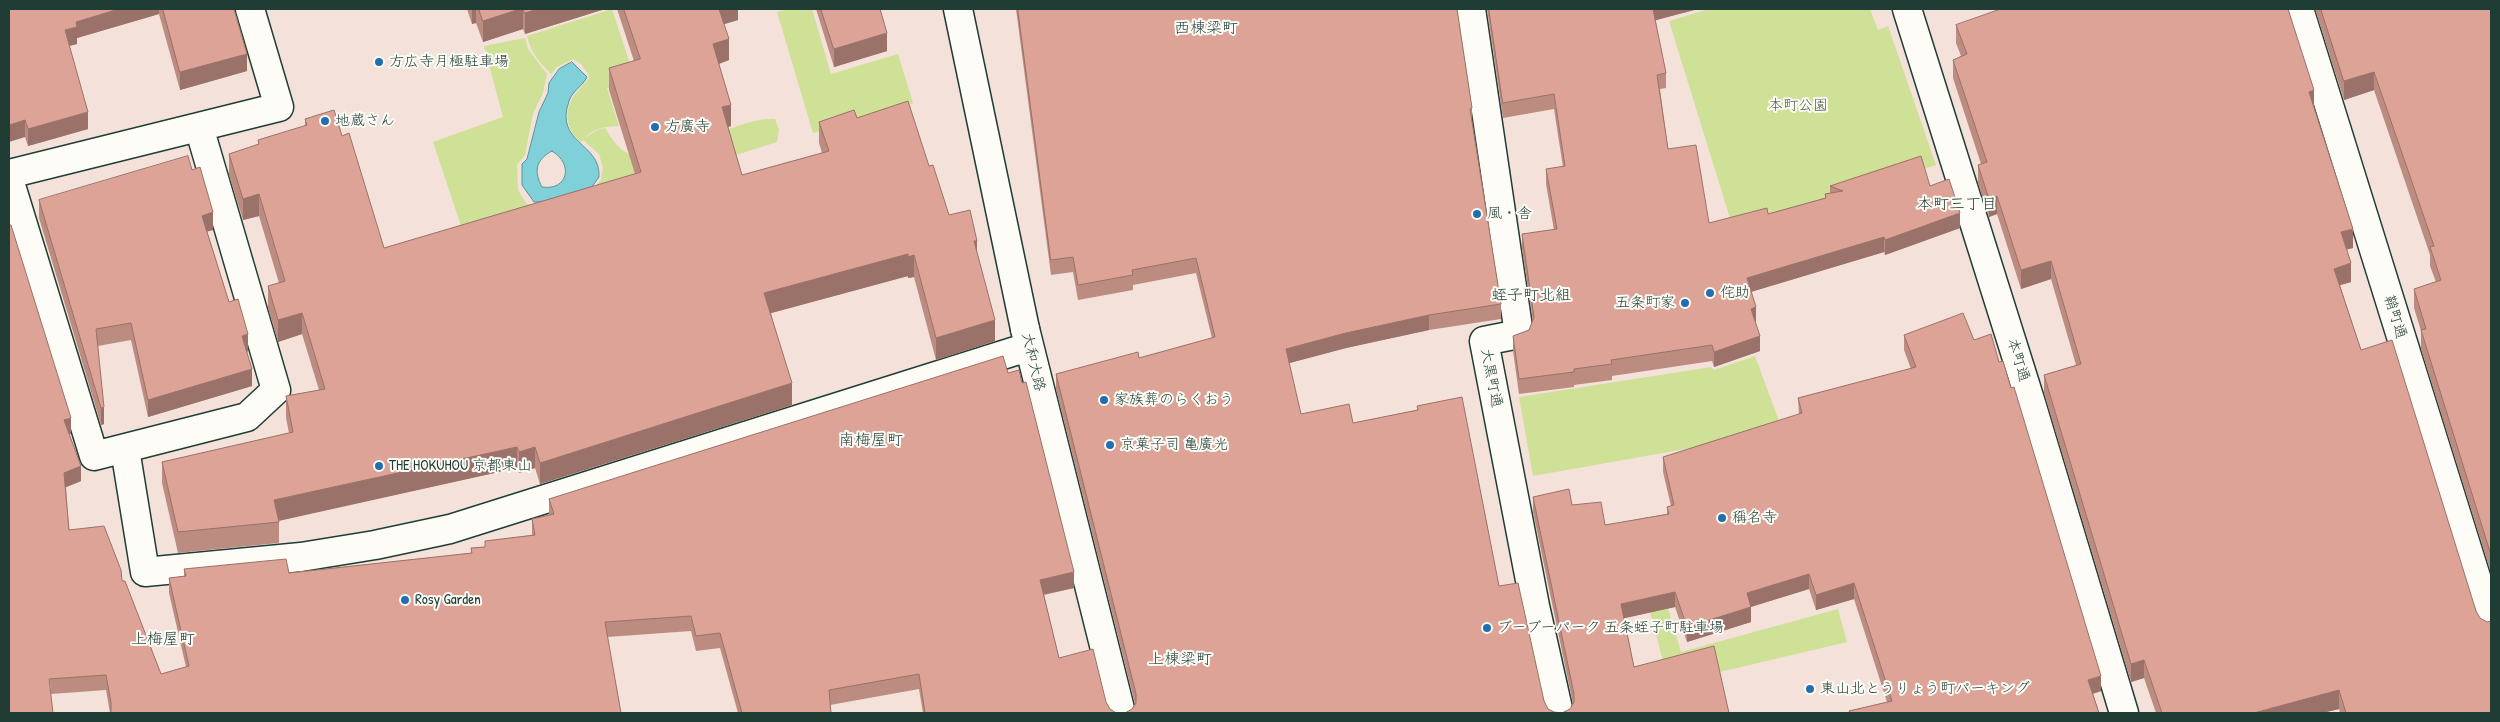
<!DOCTYPE html>
<html>
<head>
<meta charset="utf-8">
<style>
  body { margin:0 }
  #map { position:relative; width:2500px; height:722px; overflow:hidden; background:#f3e1da; font-family:"Patrick Hand",sans-serif }
  canvas { display:block }
  .frame { position:absolute; inset:0; border:10px solid #1f3d34; pointer-events:none }
</style>
</head>
<body>
<div id="map">
<canvas width="2500" height="722"></canvas>
<div class="frame"></div>
</div>
<script>
const ctx = document.querySelector('canvas').getContext('2d');
ctx.lineJoin = 'round';
function paint(path, color) { ctx.fillStyle = color; ctx.fill(path, 'evenodd'); }
function stroke(path, color, width, dash) { ctx.strokeStyle = color; ctx.lineWidth = width; ctx.lineCap = dash ? 'butt' : 'round'; ctx.setLineDash(dash || []); ctx.stroke(path); }
function label(font, color, halo, rows, align = 'center') {
  ctx.font = font + ' "Patrick Hand","Klee One",sans-serif'; ctx.lineWidth = 4; ctx.setLineDash([]); ctx.textBaseline = 'middle'; ctx.strokeStyle = halo; ctx.fillStyle = color; for (const [text, x, y, turn = 0] of rows) {
    ctx.save(); ctx.translate(x, y); ctx.rotate((+turn || 0) * Math.PI / 180); ctx.textAlign = isNaN(turn) ? turn : align; if (halo) ctx.strokeText(text, 0, 0); ctx.fillText(text, 0, 0); ctx.restore();
  }
}
paint(new Path2D(`
  M 612,9 L 635,79 L 607,88 L 619,126 C 606,127 594,127 585,138 L 597,130 L 605,128 C 611,138 620,152 632,155 C 661,161 725,127 755,121 C 762,119 769,119 775,119 L 779,130 L 777,142 L 578,205 L 465,238 L 433,142 L 503,117 L 484,46 L 525,38 L 528,49 L 547,74 L 543,93 L 533,114 L 525,155 L 517,165 L 518,190 L 526,203 L 533,206 L 594,189 L 601,179 L 603,168 L 599,154 L 583,140 L 581,142 C 565,129 563,108 577,92 C 581,86 586,83 590,77 L 581,64 L 573,59 L 557,67 L 551,74 C 539,62 531,53 527,36 Z
  M 788,9 L 812,9 L 831,74 L 898,54 L 913,103 L 813,133 L 777,12 Z
  M 1709,9 L 1870,9 L 1878,30 L 1888,26 L 1936,165 L 1733,228 L 1669,21 Z
  M 1755,356 L 1780,424 L 1708,445 L 1533,476 L 1519,397 L 1711,367 L 1714,370 Z
  M 1665,598 L 1681,652 L 1838,609 L 1847,642 L 1669,684 L 1648,604 Z`), '#cfe196');
const water = new Path2D(`
  M 572,62 L 587,77 C 583,86 573,90 569,101 C 554,144 601,142 599,177 L 591,188 L 547,202 L 534,202 L 522,185 L 522,164 L 527,159 L 539,112 L 548,93 L 549,83 L 559,69 ZM 552,151 C 574,164 568,191 542,187 C 534,172 535,160 552,151 Z`);
paint(water, '#7fd0d8');
stroke(water, '#599596', 1);
const minor = new Path2D(`
  M 1471,9 L 1519,334 L 1484,341 L 1535,606 L 1559,713
  M 1907,9 L 2031,403 L 2124,713
  M 2299,9 L 2491,625
  M 9,174 L 279,107 L 250,9
  M 9,179 L 94,456 L 247,417 L 276,390 L 199,127
  M 1025,329 L 1121,713
  M 125,449 L 145,572 L 301,557 L 375,545 L 450,529 L 1028,347`);
const tertiary = new Path2D(`
  M 958,9 L 1025,329`);
stroke(minor, '#1f3d34', 31);
stroke(tertiary, '#1f3d34', 31);
stroke(minor, '#fdfcf7', 28);
stroke(tertiary, '#fdfcf7', 28);
paint(new Path2D(`
  M 9,9 L 234,9 L 247,71 L 180,90 L 159,14 L 77,38 L 77,44 L 69,46 L 88,129 L 28,146 L 25,137 Z
  M 467,9 L 605,9 L 525,34 L 523,29 L 483,42 L 476,23 L 472,24 Z
  M 617,9 L 738,9 L 738,20 L 724,24 L 729,60 L 719,64 L 731,126 L 728,127 L 742,175 L 822,153 L 819,143 L 819,122 L 857,118 L 929,166 L 949,215 L 977,253 L 995,341 L 936,360 L 914,277 L 908,278 L 908,276 L 771,313 L 792,405 L 540,484 L 535,468 L 519,473 L 517,468 L 279,520 L 279,543 L 178,553 L 162,483 L 162,462 L 289,433 L 286,418 L 286,396 L 319,390 L 302,334 L 278,342 L 268,308 L 268,286 L 279,283 L 259,216 L 243,220 L 229,175 L 229,154 L 258,145 L 258,140 L 305,126 L 305,119 L 342,136 L 384,248 L 635,174 L 609,90 L 609,68 L 634,61 Z
  M 816,9 L 880,9 L 887,51 L 834,67 Z
  M 1016,9 L 1457,9 L 1472,108 L 1472,121 L 1501,304 L 1501,319 L 1429,330 L 1346,348 L 1289,363 L 1301,414 L 1353,423 L 1417,410 L 1417,406 L 1499,586 L 1544,701 L 1548,709 L 1554,712 L 1562,713 L 1570,709 L 1573,704 L 1533,512 L 1533,497 L 1572,505 L 1605,525 L 1667,514 L 1667,507 L 1671,506 L 1663,472 L 1663,457 L 1799,415 L 1798,398 L 1911,369 L 1904,350 L 1904,335 L 2101,691 L 2093,694 L 2099,713 L 1849,713 L 1849,711 L 1887,702 L 1854,599 L 1816,610 L 1809,589 L 1751,607 L 1751,622 L 1687,642 L 1675,607 L 1624,618 L 1634,667 L 1729,713 L 923,713 L 919,689 L 830,705 L 831,713 L 738,713 L 720,648 L 696,651 L 691,631 L 607,637 L 621,713 L 110,713 L 106,690 L 51,694 L 9,225 L 71,434 L 69,434 L 81,481 L 66,487 L 69,530 L 122,581 L 161,674 L 186,667 L 169,593 L 169,578 L 184,576 L 184,569 L 289,573 L 471,553 L 471,548 L 485,547 L 485,541 L 532,535 L 532,519 L 549,515 L 549,499 L 1008,373 L 1022,383 L 1074,588 L 1044,595 L 1059,658 L 1106,702 L 1110,709 L 1116,713 L 1125,713 L 1132,709 L 1135,704 L 1056,389 L 1056,374 L 1139,358 L 1212,338 L 1196,273 L 1133,285 L 1133,290 L 1078,300 L 1073,272 L 1051,275 Z
  M 1487,9 L 1698,9 L 1655,20 L 1666,73 L 1666,88 L 1660,89 L 1668,149 L 1709,223 L 1768,214 L 1825,198 L 1825,194 L 1830,193 L 1830,186 L 1930,186 L 1960,228 L 1885,255 L 1884,252 L 1751,292 L 1760,351 L 1714,367 L 1712,361 L 1612,376 L 1612,380 L 1574,385 L 1574,387 L 1519,394 L 1513,351 L 1513,336 L 1529,330 L 1533,321 L 1522,249 L 1522,234 L 1554,230 L 1546,184 L 1546,169 L 1563,167 L 1554,109 L 1503,118 Z
  M 2315,9 L 2491,9 L 2491,573 L 2421,349 L 2421,331 L 2414,308 L 2414,289 L 2436,282 L 2430,266 L 2430,255 L 2374,90 L 2344,100 Z
  M 1956,25 L 2314,107 L 2353,248 L 2347,249 L 2351,282 L 2340,285 L 2361,350 L 2491,713 L 2340,713 L 2339,709 L 2322,713 L 2156,713 L 2144,678 L 2131,682 L 2044,393 L 2044,375 L 2076,365 L 2051,279 L 2021,289 L 1997,214 L 1989,217 L 1978,183 L 1978,165 L 1981,164 L 1953,78 L 1953,60 L 1961,56 L 1956,43 Z
  M 192,170 L 213,230 L 207,231 L 229,302 L 248,351 L 247,352 L 252,386 L 148,417 L 131,340 L 98,346 L 104,424 L 101,425 L 39,218 L 39,200 Z`), '#bd8c81');
paint(new Path2D(`
  M 119,9 L 159,9 L 159,14 L 77,38 L 77,44 L 65,47 L 65,30 L 76,22 Z
  M 472,9 L 476,9 L 476,23 L 472,24 Z
  M 520,9 L 523,9 L 523,29 L 483,42 L 483,21 Z
  M 538,9 L 605,9 L 525,34 L 525,13 Z
  M 718,9 L 738,9 L 738,20 L 718,26 Z
  M 1653,9 L 1698,9 L 1653,21 Z
  M 887,33 L 887,51 L 834,67 L 834,49 Z
  M 729,39 L 729,60 L 713,66 L 713,44 Z
  M 247,54 L 247,71 L 180,90 L 180,72 Z
  M 2374,72 L 2374,90 L 2344,100 L 2344,81 Z
  M 2314,90 L 2314,109 L 2309,92 Z
  M 731,105 L 731,126 L 722,129 L 722,107 Z
  M 88,112 L 88,129 L 28,146 L 28,129 Z
  M 25,120 L 25,137 L 9,142 L 9,125 Z
  M 259,194 L 259,216 L 243,220 L 243,199 Z
  M 1997,196 L 1997,214 L 1989,217 L 1989,199 Z
  M 213,212 L 213,230 L 202,233 L 202,216 Z
  M 1960,213 L 1960,228 L 1885,255 L 1885,240 Z
  M 2353,229 L 2353,248 L 2341,251 L 2341,232 Z
  M 1884,237 L 1884,252 L 1747,293 L 1747,278 Z
  M 974,241 L 977,241 L 977,262 Z
  M 908,254 L 908,276 L 764,315 L 764,293 Z
  M 914,255 L 914,277 L 908,278 L 908,257 Z
  M 2051,261 L 2051,279 L 2021,289 L 2021,270 Z
  M 2351,263 L 2351,282 L 2334,287 L 2334,269 Z
  M 1756,307 L 1756,322 L 1751,324 L 1751,309 Z
  M 302,313 L 302,334 L 278,342 L 278,320 Z
  M 1429,315 L 1429,330 L 1346,348 L 1286,364 L 1286,349 L 1346,333 Z
  M 995,320 L 995,341 L 936,360 L 936,338 Z
  M 248,334 L 248,351 L 242,353 L 242,336 Z
  M 1760,336 L 1760,351 L 1714,367 L 1714,352 Z
  M 252,369 L 252,386 L 148,417 L 148,400 Z
  M 792,383 L 792,405 L 540,484 L 540,463 Z
  M 104,407 L 104,424 L 101,425 L 101,408 Z
  M 71,418 L 71,434 L 64,436 L 64,420 Z
  M 517,447 L 517,468 L 274,522 L 274,500 Z
  M 535,447 L 535,468 L 519,473 L 519,452 Z
  M 81,466 L 81,481 L 64,488 L 64,473 Z
  M 1074,572 L 1074,588 L 1040,595 L 1040,580 Z
  M 1809,574 L 1809,589 L 1747,608 L 1747,593 Z
  M 1854,583 L 1854,599 L 1816,610 L 1816,595 Z
  M 1675,592 L 1675,607 L 1621,619 L 1621,604 Z
  M 1751,607 L 1751,622 L 1687,642 L 1687,627 Z
  M 2144,660 L 2144,678 L 2131,682 L 2131,664 Z
  M 2101,676 L 2101,691 L 2088,695 L 2088,680 Z
  M 2339,690 L 2339,709 L 2322,713 L 2254,713 Z`), '#9a7269');
const building = new Path2D(`
  M 9,9 L 119,9 L 76,22 L 77,27 L 65,30 L 88,112 L 28,129 L 25,120 L 9,125 Z
  M 163,9 L 234,9 L 247,54 L 180,72 Z
  M 479,9 L 520,9 L 483,21 Z
  M 523,9 L 538,9 L 525,13 Z
  M 624,9 L 719,9 L 729,39 L 713,44 L 731,105 L 722,107 L 742,175 L 829,151 L 819,122 L 854,110 L 857,118 L 908,101 L 929,166 L 933,165 L 949,215 L 970,210 L 977,241 L 974,241 L 995,320 L 936,338 L 914,255 L 908,257 L 908,254 L 764,293 L 792,383 L 540,463 L 535,447 L 519,452 L 517,447 L 274,500 L 279,522 L 178,532 L 162,462 L 293,432 L 286,396 L 325,389 L 302,313 L 278,320 L 268,286 L 285,281 L 259,194 L 243,199 L 229,154 L 259,144 L 258,140 L 307,125 L 305,119 L 334,110 L 342,136 L 349,133 L 384,248 L 641,172 L 609,68 L 640,59 Z
  M 821,9 L 880,9 L 887,33 L 834,49 Z
  M 1018,9 L 1457,9 L 1472,108 L 1470,109 L 1501,304 L 1429,315 L 1346,333 L 1286,349 L 1301,414 L 1349,404 L 1353,423 L 1418,410 L 1417,406 L 1462,397 L 1499,586 L 1518,583 L 1544,701 L 1548,709 L 1554,712 L 1562,713 L 1570,709 L 1574,702 L 1574,694 L 1533,497 L 1569,489 L 1572,505 L 1601,502 L 1605,525 L 1669,514 L 1667,507 L 1674,505 L 1663,457 L 1802,413 L 1798,398 L 1916,367 L 1904,335 L 1963,313 L 1974,340 L 1991,334 L 1999,362 L 2003,361 L 2011,388 L 2014,387 L 2101,676 L 2088,680 L 2099,713 L 1850,713 L 1849,711 L 1892,701 L 1854,583 L 1816,595 L 1809,574 L 1747,593 L 1751,607 L 1687,627 L 1675,592 L 1621,604 L 1634,667 L 1714,646 L 1729,713 L 925,713 L 919,674 L 829,690 L 831,713 L 742,713 L 720,633 L 696,636 L 691,616 L 605,622 L 621,713 L 111,713 L 111,703 L 106,675 L 49,679 L 53,713 L 9,713 L 9,225 L 11,225 L 71,418 L 64,420 L 81,466 L 64,473 L 69,530 L 104,526 L 121,570 L 122,581 L 125,581 L 161,674 L 189,666 L 169,578 L 186,576 L 184,569 L 286,559 L 289,573 L 472,553 L 471,548 L 485,547 L 485,541 L 535,535 L 532,519 L 554,514 L 549,499 L 1003,356 L 1008,373 L 1019,370 L 1022,383 L 1026,382 L 1074,572 L 1040,580 L 1059,658 L 1093,649 L 1106,702 L 1110,709 L 1116,713 L 1125,713 L 1132,709 L 1136,703 L 1136,694 L 1056,374 L 1138,352 L 1139,358 L 1215,337 L 1196,258 L 1132,270 L 1133,275 L 1078,285 L 1073,257 L 1051,260 Z
  M 1489,9 L 1653,9 L 1666,73 L 1657,75 L 1668,149 L 1696,145 L 1709,223 L 1767,208 L 1768,214 L 1826,198 L 1825,194 L 1843,191 L 1830,186 L 1921,156 L 1930,186 L 1949,179 L 1960,213 L 1885,240 L 1884,237 L 1747,278 L 1756,307 L 1751,309 L 1760,336 L 1714,352 L 1712,345 L 1611,360 L 1612,364 L 1574,369 L 1574,372 L 1519,379 L 1513,336 L 1529,330 L 1534,317 L 1522,234 L 1557,229 L 1546,169 L 1565,166 L 1554,94 L 1503,103 Z
  M 2001,9 L 2288,9 L 2314,90 L 2309,92 L 2353,229 L 2341,232 L 2351,263 L 2334,269 L 2361,350 L 2392,340 L 2476,611 L 2480,618 L 2487,622 L 2491,621 L 2491,713 L 2346,713 L 2339,690 L 2254,713 L 2162,713 L 2144,660 L 2131,664 L 2044,375 L 2081,364 L 2051,261 L 2021,270 L 1997,196 L 1989,199 L 1978,165 L 1987,162 L 1953,60 L 1967,54 L 1956,25 Z
  M 2321,9 L 2491,9 L 2491,555 L 2421,330 L 2426,329 L 2414,289 L 2441,280 L 2430,247 L 2434,246 L 2374,72 L 2344,81 Z
  M 188,156 L 192,170 L 200,167 L 213,212 L 202,216 L 229,302 L 238,299 L 248,334 L 242,336 L 252,369 L 148,400 L 131,323 L 96,329 L 104,407 L 101,408 L 39,200 Z`);
paint(building, '#dca396');
stroke(building, '#9a7269', 1);
for (const [x, y, r, color] of [
  [379,62,5,"#1f6fb2"],
  [325,121,5,"#1f6fb2"],
  [655,127,5,"#1f6fb2"],
  [1477,214,5,"#1f6fb2"],
  [1710,293,5,"#1f6fb2"],
  [1685,303,5,"#1f6fb2"],
  [1104,400,5,"#1f6fb2"],
  [1110,445,5,"#1f6fb2"],
  [379,466,5,"#1f6fb2"],
  [1722,518,5,"#1f6fb2"],
  [405,600,5,"#1f6fb2"],
  [1487,628,5,"#1f6fb2"],
  [1810,689,5,"#1f6fb2"]
]) { const dot = new Path2D(); dot.arc(x, y, r, 0, 2 * Math.PI); ctx.fillStyle = color; ctx.fill(dot); stroke(dot, '#fdfcf7', 2); }
label('15px', '#1f3d34', '#fdfcf7', [
  ["方広寺月極駐車場",389,62],
  ["地蔵さん",335,121],
  ["方廣寺",665,127],
  ["風・舎",1487,214],
  ["侘助",1720,293],
  ["五条町家",1675,303,"right"],
  ["家族葬のらくおう",1114,400],
  ["京菓子司 亀廣光",1120,445],
  ["THE HOKUHOU 京都東山",389,466],
  ["稱名寺",1732,518],
  ["Rosy Garden",415,600],
  ["ブーブーパーク 五条蛭子町駐車場",1497,628],
  ["東山北とうりょう町パーキング",1820,689]
], 'left');
label('15px', '#425e48', '#fdfcf7', [
  ["本町公園",1798,106]
]);
label('15px', '#1f3d34', '#fdfcf7', [
  ["鞘町通",2395,317,73],
  ["本町通",2018,360,73],
  ["大和大路",1033,362,77],
  ["大黒町通",1491,378,79]
]);
label('16px', '#1f3d34', '#fdfcf7', [
  ["西棟梁町",1206,29],
  ["本町三丁目",1957,205],
  ["蛭子町北組",1531,296],
  ["南梅屋町",871,441],
  ["上梅屋町",163,640],
  ["上棟梁町",1180,660]
]);
</script>
</body>
</html>
